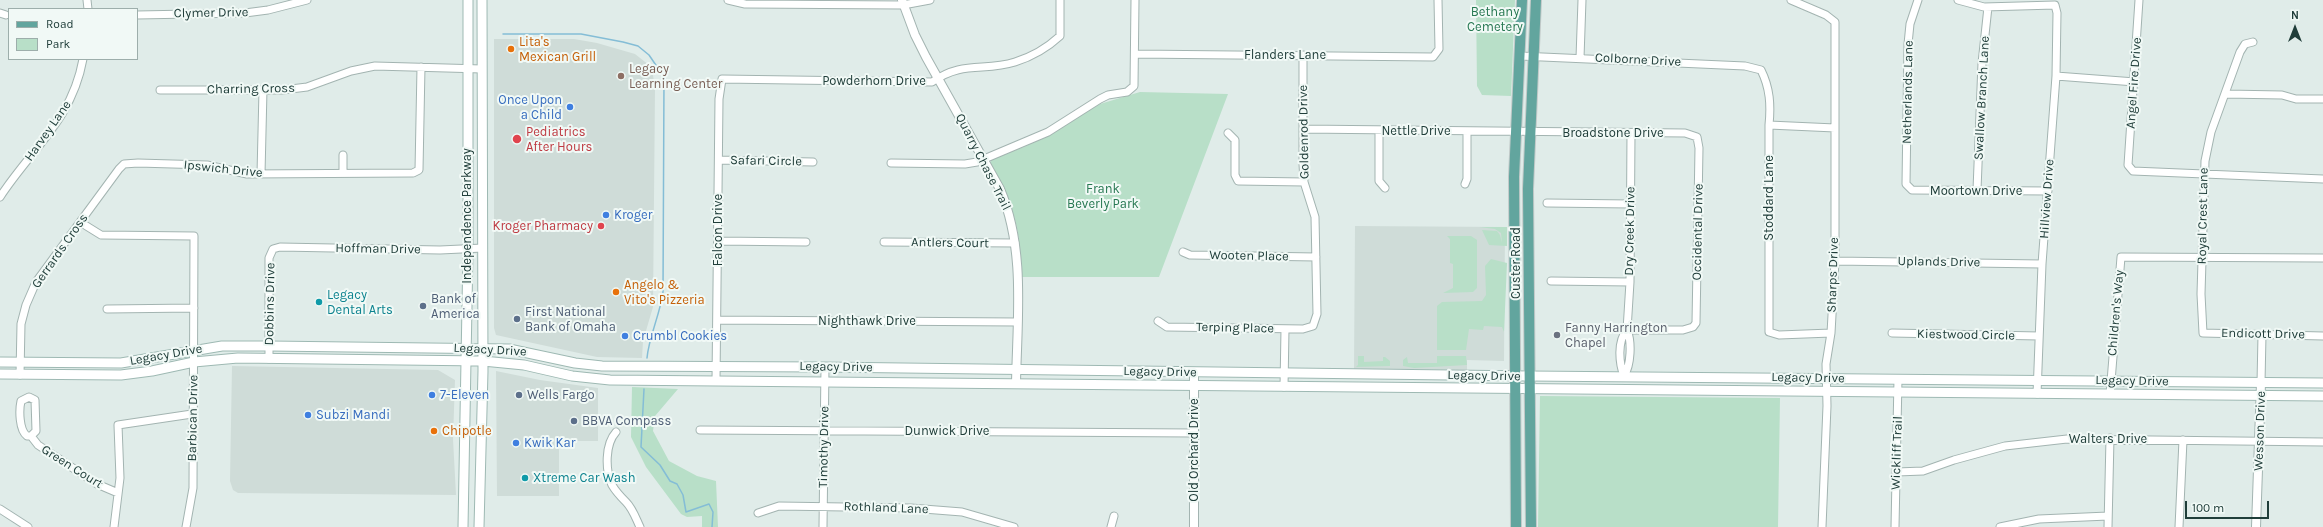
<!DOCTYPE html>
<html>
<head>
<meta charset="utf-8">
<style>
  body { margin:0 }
  #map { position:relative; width:2323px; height:527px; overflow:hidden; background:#e0ece9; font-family:Karla,sans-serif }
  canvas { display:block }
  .legend { position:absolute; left:8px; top:8px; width:130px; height:52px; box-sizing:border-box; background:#f1f9f6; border:1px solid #9daeab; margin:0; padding:5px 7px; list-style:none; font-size:12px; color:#203e3a }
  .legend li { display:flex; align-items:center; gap:8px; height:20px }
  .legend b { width:20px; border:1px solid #9daeab }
  .north { position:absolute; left:2275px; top:8px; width:40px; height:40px; -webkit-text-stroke:3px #f1f9f6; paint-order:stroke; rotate:0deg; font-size:11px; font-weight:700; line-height:16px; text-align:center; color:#203e3a }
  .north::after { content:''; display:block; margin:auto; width:14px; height:18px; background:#203e3a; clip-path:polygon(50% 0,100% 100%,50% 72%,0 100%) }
  .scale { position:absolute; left:2185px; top:501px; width:84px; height:18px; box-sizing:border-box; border:2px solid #203e3a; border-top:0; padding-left:5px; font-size:12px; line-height:14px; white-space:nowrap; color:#203e3a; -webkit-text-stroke:3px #f1f9f6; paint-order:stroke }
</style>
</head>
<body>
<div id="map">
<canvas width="2323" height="527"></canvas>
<ul class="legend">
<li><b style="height:5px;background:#62a59e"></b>Road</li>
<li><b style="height:11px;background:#b8dfc8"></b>Park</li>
</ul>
<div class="north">N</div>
<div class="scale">100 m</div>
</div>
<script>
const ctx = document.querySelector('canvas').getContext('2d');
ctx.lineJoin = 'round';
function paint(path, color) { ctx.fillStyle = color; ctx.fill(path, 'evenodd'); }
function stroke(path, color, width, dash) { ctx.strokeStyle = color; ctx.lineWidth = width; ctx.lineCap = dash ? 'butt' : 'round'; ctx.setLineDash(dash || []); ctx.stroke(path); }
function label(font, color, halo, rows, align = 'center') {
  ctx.font = font + ' Karla,sans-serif'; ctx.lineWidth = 4; ctx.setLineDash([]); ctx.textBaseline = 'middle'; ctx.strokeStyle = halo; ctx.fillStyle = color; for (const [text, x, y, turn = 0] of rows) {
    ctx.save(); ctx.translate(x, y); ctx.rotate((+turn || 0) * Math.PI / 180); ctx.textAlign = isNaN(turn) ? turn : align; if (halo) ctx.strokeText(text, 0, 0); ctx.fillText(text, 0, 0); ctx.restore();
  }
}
paint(new Path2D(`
  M 494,39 L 574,39 L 597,43 L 635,54 L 649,65 L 653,75 L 655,89 L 653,307 L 643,341 L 642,358 L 597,357 L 496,335 L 494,328 Z
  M 1355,226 L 1505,227 L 1504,361 L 1467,360 L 1467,370 L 1354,369 Z
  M 232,366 L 438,370 L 455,380 L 453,439 L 456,495 L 238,493 L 233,490 L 230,481 Z
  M 496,371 L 540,380 L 598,388 L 598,441 L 559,441 L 559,496 L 497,496 Z`), '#cfdcd8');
paint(new Path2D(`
  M 1476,0 L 1515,0 L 1511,96 L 1482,95 L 1477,86 Z
  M 1140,92 L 1228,94 L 1159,277 L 1020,277 C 1022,229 1013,205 991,164 L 991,159 L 1024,147 L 1100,104 Z
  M 1479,227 L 1507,227 L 1507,246 L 1489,245 L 1482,230 L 1497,231 L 1500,235 L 1502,243 L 1501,233 L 1495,229 Z
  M 1447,236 L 1471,236 L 1477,240 L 1477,288 L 1473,292 L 1443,293 L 1453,288 L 1453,264 L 1450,263 L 1450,239 Z
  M 1491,259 L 1507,263 L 1504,332 L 1502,327 L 1484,326 L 1483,330 L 1469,329 L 1466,350 L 1437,350 L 1437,306 L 1442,302 L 1482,301 L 1486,295 L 1485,266 Z
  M 1358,356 L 1364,356 L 1364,362 L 1383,361 L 1383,357 L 1385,357 L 1390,361 L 1390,366 L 1356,367 L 1358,365 Z
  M 1437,356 L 1466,356 L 1467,365 L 1414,368 L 1403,366 L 1403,360 L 1407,357 L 1408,363 L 1437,363 Z
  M 632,387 L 678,389 L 655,416 L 653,431 L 669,461 L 697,476 L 716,481 L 718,527 L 702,527 L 702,516 L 687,517 L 681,514 L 646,467 L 631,437 Z
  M 1540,396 L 1780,398 L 1778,527 L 1538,527 Z`), '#b8dfc8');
stroke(new Path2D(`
  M 503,34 L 581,34 L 623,42 L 638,46 L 649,55 L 664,77 L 663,292 C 660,315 649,336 647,358
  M 644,389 L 641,447 L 660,465 L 670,481 L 677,484 L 683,495 L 686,512 L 709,504 L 713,512 L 712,527`), '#84bdd6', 1.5);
const minor = new Path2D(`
  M 87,0 L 88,9
  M 728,0 L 745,4 L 903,5 L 930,0
  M 1791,0 L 1826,15 L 1835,22 L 1835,261 L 1831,333 L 1826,364 L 1827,406 L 1822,527
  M 1918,0 L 1910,24 L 1908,44 L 1906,184 L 1912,190 L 2048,191
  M 1958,0 L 1984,7 L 2055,5 L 2057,13 L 2056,76 L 2042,264 L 2037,394
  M 2139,0 L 2128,165 L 2133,171 L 2323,179
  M 0,13 L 6,15
  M 137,15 L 245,13 L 268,10 L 307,0
  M 2253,42 L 2245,44 L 2240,52 L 2211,132 L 2205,161 L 2201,294 L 2203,333 L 2323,336
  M 1135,54 L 1433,57 L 1439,49 L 1438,0
  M 1520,56 L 1745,66 L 1761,70 C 1770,88 1771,105 1769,125 L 1769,332 L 1779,335 L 1831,333
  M 1580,58 L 1582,0
  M 2056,76 L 2135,82
  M 160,90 L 283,90 L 307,87 L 351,71 L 375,66 L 482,69
  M 2226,94 L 2282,95 L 2296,99 L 2323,99
  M 1769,125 L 1835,128
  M 1303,129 L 1685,133 L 1697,137 L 1699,148 L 1696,323 L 1693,327 L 1683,330 L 1627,330
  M 1379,131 L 1379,181 L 1385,188
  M 1228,133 L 1235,140 L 1235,175 L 1238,181 L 1304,182
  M 343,155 L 343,172
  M 719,160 L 813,162
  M 891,163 L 965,164 L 977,162 L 1048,132 L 1100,99 L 1108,95 L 1127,92 L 1134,86 L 1135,0
  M 261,174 L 263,90
  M 1465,184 L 1467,179 L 1467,131
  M 1977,190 L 1982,63 L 1988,7
  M 0,197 C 32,148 72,120 83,59
  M 1547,203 L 1631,204
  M 80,222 L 101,235 L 194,236 L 193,488 L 186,527
  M 718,241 L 806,242
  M 884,242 L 1015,243
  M 1183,252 L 1190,255 L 1316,257
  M 1835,261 L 2042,264
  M 1551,281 L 1630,282
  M 107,309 L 194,308
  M 717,320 L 1017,322
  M 1158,321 L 1167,327 L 1303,329 L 1313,326 L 1317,314 L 1315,217 L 1304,182 L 1303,164 L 1303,55
  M 1892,333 L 2039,336
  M 269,359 L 269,258 L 273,249 L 280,247 L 440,250 L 483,248
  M 20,375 L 21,324 L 26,305 L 36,282 L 119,169 L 124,164 L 138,163 L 207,165 L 247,174 L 413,173 L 419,170 L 421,67
  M 1624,376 C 1631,365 1632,342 1627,330 L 1630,282 L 1631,133
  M 1624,376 C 1619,363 1617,341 1627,330
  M 716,381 L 719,99 L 722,79 L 932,82 C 963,60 984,72 1015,62 C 1031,57 1047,48 1060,36 L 1060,0
  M 2261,383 L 2262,335
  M 1284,387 L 1285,329
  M 2110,394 L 2121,257 L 2323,258
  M 29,397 L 35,400 L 36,431 L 31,436 L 27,436 C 19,430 19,410 21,401 Z
  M 700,430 L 1194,433
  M 616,432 C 605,444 605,470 612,485 C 616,492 621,497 626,502 C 633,509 636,519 640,527
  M 31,436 L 38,445 L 97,484 L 118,493
  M 1897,472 L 1923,471 L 1954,460 L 2005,446 L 2067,439 L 2323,442
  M 0,509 L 28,527
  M 758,513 L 779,506 L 911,508 L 962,512 L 1014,527
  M 114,527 L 120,478 L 118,425 L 192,414
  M 823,527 L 825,367
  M 1111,527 L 1114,516
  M 1895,527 L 1898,379
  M 2000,527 L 2039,519 L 2108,516
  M 2108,527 L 2110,438
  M 2179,527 L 2183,440`);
const tertiary = new Path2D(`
  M 902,0 L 915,35 L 926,57 L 1000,189 C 1026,250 1017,319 1016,384
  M 1194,527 L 1194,372
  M 2256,527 L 2261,383`);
const secondary = new Path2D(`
  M 0,362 L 121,363 L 222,346 L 269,346 L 509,349 L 575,363 L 602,366 L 825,367 L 1529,376 L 2323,383
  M 0,374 L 121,375 L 152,371 L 194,362 L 238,358 L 483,361 L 524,365 L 572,376 L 610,380 L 2323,396
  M 463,527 L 468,250 L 468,0
  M 479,527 L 483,371 L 482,0`);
const primary = new Path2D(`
  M 1516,527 L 1514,177 L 1522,0
  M 1531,527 L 1528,189 L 1536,0`);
stroke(minor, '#a3b4b1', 9);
stroke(tertiary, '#a3b4b1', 10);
stroke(secondary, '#9eb9b3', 11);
stroke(primary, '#c1c9c8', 12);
stroke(minor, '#fff', 7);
stroke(tertiary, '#fff', 8);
stroke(secondary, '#fff', 9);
stroke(primary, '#62a59e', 10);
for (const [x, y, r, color] of [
  [511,49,4,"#e8710a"],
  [621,76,4,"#8d6e63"],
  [570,107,4,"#3f7fe0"],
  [517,139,5,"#e0444e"],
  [606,215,4,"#3f7fe0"],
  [601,226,4,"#e0444e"],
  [616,292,4,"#e8710a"],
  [319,302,4,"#0f9aa8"],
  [423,306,4,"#5c6f8a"],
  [517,319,4,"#5c6f8a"],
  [1557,335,4,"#6b7280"],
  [625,336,4,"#3f7fe0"],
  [432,395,4,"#3f7fe0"],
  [519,395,4,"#5c6f8a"],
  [308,415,4,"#3f7fe0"],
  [574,421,4,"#5c6f8a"],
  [434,431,4,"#e8710a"],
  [516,443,4,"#3f7fe0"],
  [525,478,4,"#0f9aa8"]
]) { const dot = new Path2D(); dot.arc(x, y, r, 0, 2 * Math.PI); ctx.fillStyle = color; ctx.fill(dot); stroke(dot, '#f1f9f6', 1.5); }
label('13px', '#277852', '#f1f9f6', [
  ["Bethany",1495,12],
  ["Cemetery",1495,27],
  ["Frank",1103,189],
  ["Beverly Park",1103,204]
]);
label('13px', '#203e3a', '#f1f9f6', [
  ["Clymer Drive",211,13,-1],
  ["Flanders Lane",1285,55],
  ["Colborne Drive",1638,60,3],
  ["Powderhorn Drive",874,81],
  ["Angel Fire Drive",2134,83,-86],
  ["Charring Cross",251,89,-1],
  ["Netherlands Lane",1908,92,-89],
  ["Swallow Branch Lane",1982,98,-87],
  ["Harvey Lane",48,131,-55],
  ["Nettle Drive",1416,131],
  ["Goldenrod Drive",1304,132,-91],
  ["Broadstone Drive",1613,133],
  ["Safari Circle",766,161,1],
  ["Quarry Chase Trail",983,162,63],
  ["Ipswich Drive",223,169,6],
  ["Moortown Drive",1976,191],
  ["Stoddard Lane",1769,198,-90],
  ["Hillview Drive",2047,199,-86],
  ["Independence Parkway",467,216,-90],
  ["Royal Crest Lane",2203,216,-89],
  ["Falcon Drive",718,230,-90],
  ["Dry Creek Drive",1630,231,-89],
  ["Occidental Drive",1698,232,-89],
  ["Antlers Court",950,243,1],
  ["Hoffman Drive",378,249,1],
  ["Gerrards Cross",60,251,-55],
  ["Wooten Place",1249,256,1],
  ["Uplands Drive",1939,262,1],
  ["Custer Road",1516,263,-90],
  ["Sharps Drive",1833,275,-88],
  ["Dobbins Drive",270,304,-89],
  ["Children's Way",2116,313,-85],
  ["Nighthawk Drive",867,321],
  ["Terping Place",1235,328,1],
  ["Endicott Drive",2263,334,1],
  ["Kiestwood Circle",1966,335,1],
  ["Legacy Drive",490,350,3],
  ["Legacy Drive",166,355,-10],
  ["Legacy Drive",836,367,1],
  ["Legacy Drive",1160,372,1],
  ["Legacy Drive",1484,376,1],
  ["Legacy Drive",1808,378,1],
  ["Legacy Drive",2132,381,1],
  ["Barbican Drive",193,418,-89],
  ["Dunwick Drive",947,431],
  ["Wesson Drive",2260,431,-88],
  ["Walters Drive",2108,439],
  ["Timothy Drive",824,447,-89],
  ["Old Orchard Drive",1194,450,-90],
  ["Wickliff Trail",1897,453,-88],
  ["Green Court",72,467,32],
  ["Rothland Lane",886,508,2]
]);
label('13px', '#c56008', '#f1f9f6', [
  ["Lita's",519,42],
  ["Mexican Grill",519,57],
  ["Angelo &",624,285],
  ["Vito's Pizzeria",624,300],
  ["Chipotle",442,431]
], 'left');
label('13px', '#785e54', '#f1f9f6', [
  ["Legacy",629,69],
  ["Learning Center",629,84]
], 'left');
label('13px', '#366cbe', '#f1f9f6', [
  ["Once Upon",562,100,"right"],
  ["a Child",562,115,"right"],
  ["Kroger",614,215],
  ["Crumbl Cookies",633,336],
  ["7-Eleven",440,395],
  ["Subzi Mandi",316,415],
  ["Kwik Kar",524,443]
], 'left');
label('13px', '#be3a42', '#f1f9f6', [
  ["Pediatrics",526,132],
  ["After Hours",526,147],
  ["Kroger Pharmacy",593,226,"right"]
], 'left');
label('13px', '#0d838f', '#f1f9f6', [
  ["Legacy",327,295],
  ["Dental Arts",327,310],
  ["Xtreme Car Wash",533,478]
], 'left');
label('13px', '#4e5e75', '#f1f9f6', [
  ["Bank of",431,299],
  ["America",431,314],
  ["First National",525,312],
  ["Bank of Omaha",525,327],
  ["Wells Fargo",527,395],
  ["BBVA Compass",582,421]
], 'left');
label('13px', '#5b616d', '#f1f9f6', [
  ["Fanny Harrington",1565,328],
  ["Chapel",1565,343]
], 'left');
</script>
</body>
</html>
